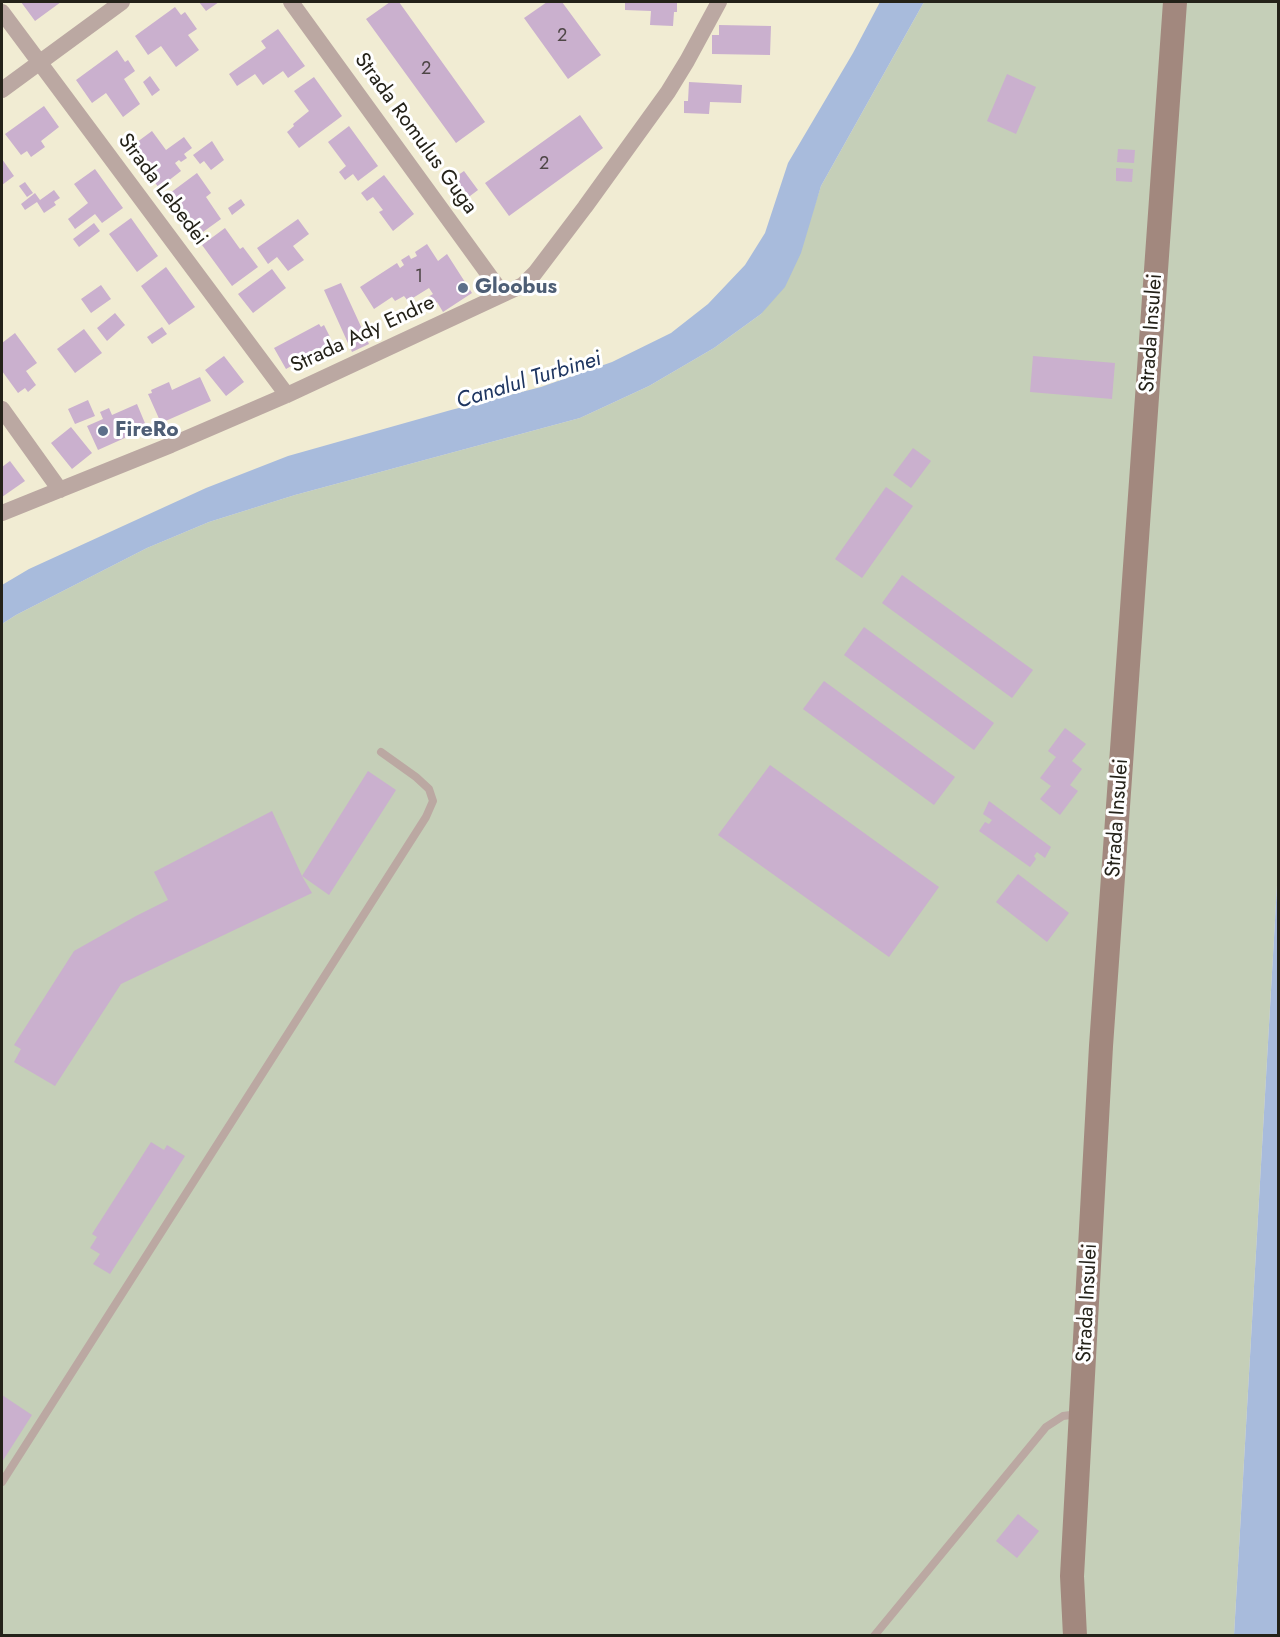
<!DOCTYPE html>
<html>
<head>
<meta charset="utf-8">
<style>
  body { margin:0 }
  #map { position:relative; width:1280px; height:1637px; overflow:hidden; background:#f1ecd3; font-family:Jost,sans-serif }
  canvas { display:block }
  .frame { position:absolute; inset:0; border:3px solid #242219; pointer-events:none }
</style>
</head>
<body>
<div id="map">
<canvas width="1280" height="1637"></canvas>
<div class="frame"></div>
</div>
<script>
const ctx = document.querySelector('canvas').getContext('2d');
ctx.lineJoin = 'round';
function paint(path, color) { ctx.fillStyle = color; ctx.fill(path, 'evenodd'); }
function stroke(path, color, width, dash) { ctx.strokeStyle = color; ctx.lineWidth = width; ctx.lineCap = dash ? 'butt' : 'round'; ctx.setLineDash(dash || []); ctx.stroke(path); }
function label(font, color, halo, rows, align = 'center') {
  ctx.font = font + ' Jost,sans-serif'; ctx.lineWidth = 6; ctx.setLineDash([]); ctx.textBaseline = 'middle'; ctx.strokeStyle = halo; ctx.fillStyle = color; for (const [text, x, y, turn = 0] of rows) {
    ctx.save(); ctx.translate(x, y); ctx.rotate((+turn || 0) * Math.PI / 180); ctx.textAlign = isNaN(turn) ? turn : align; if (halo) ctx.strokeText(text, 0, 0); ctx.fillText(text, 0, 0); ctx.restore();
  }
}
paint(new Path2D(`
  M 924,2 L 1278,2 L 1278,868 L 1234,1635 L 2,1636 L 2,624 L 16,615 L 147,548 L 209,522 L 295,495 L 580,418 L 649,386 L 714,348 L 761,314 L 812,213 L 821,186 Z`), '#c5cfb8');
paint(new Path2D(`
  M 880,2 L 924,2 L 821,186 L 801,253 L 785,287 L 761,314 L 714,348 L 649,386 L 580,418 L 295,495 L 209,522 L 147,548 L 16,615 L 2,624 L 2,585 L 29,569 L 206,488 L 288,456 L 451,410 L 541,387 L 612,362 L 671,333 L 708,304 L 745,265 L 765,233 L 788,163 L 853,53 Z
  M 1278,868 L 1278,1635 L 1234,1635 Z`), '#a8bbdc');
paint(new Path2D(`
  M 21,2 L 61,2 L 35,21 Z
  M 199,2 L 219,2 L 206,11 Z
  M 390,2 L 399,2 L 485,122 L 456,143 L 366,19 Z
  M 547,2 L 562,2 L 601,55 L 568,79 L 524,18 Z
  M 625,2 L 677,2 L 677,12 L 674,12 L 673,26 L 650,25 L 651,11 L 625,10 Z
  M 175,7 L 181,15 L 185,12 L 197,29 L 188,35 L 199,50 L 176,67 L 161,46 L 148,55 L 135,36 Z
  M 719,25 L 771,26 L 770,55 L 712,54 L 712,35 L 719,35 Z
  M 278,29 L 305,66 L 288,78 L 283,71 L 263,85 L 255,74 L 237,86 L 229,74 L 266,48 L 261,41 Z
  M 117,50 L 125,62 L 128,60 L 135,71 L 124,79 L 140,104 L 123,117 L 106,93 L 92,103 L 76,80 Z
  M 1007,74 L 1036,87 L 1016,134 L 987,121 Z
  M 150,76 L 160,90 L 152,96 L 143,82 Z
  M 314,77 L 342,116 L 299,148 L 287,132 L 294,126 L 293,124 L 309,111 L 294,91 Z
  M 689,82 L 742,85 L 741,103 L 710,102 L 709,114 L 684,113 L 684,101 L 688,101 Z
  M 44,106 L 59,127 L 41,141 L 45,147 L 31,157 L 27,151 L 21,155 L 5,134 Z
  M 580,115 L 603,148 L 509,216 L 485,183 Z
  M 349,126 L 378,166 L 358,181 L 353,174 L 345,180 L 339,172 L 346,166 L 328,142 Z
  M 152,131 L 166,150 L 184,137 L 192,148 L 184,154 L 187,158 L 181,162 L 179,160 L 175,163 L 181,171 L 159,188 L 129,148 Z
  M 212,141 L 224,160 L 211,170 L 204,161 L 200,164 L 193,155 Z
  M 1118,149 L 1135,150 L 1134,163 L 1117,162 Z
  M 2,159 L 14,176 L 2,185 Z
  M 1116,168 L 1133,169 L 1132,182 L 1116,181 Z
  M 95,169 L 123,208 L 102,223 L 95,214 L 75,229 L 68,219 L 88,203 L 74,184 Z
  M 464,171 L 478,190 L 462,202 L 448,182 Z
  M 197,173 L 211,193 L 206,197 L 221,219 L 196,237 L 166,196 Z
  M 384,175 L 414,214 L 393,231 L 379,212 L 383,210 L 373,197 L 367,201 L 361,193 Z
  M 25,182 L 33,193 L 27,197 L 19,186 Z
  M 54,190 L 60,198 L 54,202 L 56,205 L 44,213 L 37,202 L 25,210 L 21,204 L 35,193 L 40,200 Z
  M 241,199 L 245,205 L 232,215 L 228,208 Z
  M 131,218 L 158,256 L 137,272 L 109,234 Z
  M 298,219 L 309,234 L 293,246 L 304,260 L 288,271 L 277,257 L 268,264 L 257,248 Z
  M 94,223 L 100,231 L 79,247 L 73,239 Z
  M 225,228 L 240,249 L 243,247 L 258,267 L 232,286 L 202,245 Z
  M 427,244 L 438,261 L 447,254 L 472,293 L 443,312 L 437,302 L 433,305 L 428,297 L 433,294 L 429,288 L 408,301 L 404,296 L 395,301 L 392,297 L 374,309 L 360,287 L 397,263 L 400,268 L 404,265 L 401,260 L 409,255 L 411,259 L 417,256 L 415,252 Z
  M 166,267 L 195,307 L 169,325 L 141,286 Z
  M 272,269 L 286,288 L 253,313 L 238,294 Z
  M 341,283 L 369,344 L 352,352 L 324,290 Z
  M 101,285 L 111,299 L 91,313 L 81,299 Z
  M 115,313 L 125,325 L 107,341 L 97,328 Z
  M 319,324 L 321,327 L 324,325 L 333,343 L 286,369 L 274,348 Z
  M 162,327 L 167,334 L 152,344 L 147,337 Z
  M 84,329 L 102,353 L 75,373 L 57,349 Z
  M 15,333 L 37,363 L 26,371 L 36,385 L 28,392 L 25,388 L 18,393 L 2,371 L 2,343 Z
  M 224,356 L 244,382 L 226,396 L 205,370 Z
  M 1033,356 L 1115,363 L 1112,399 L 1030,392 Z
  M 200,377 L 211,401 L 161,423 L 148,394 L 152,393 L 151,390 L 169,382 L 172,390 Z
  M 88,400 L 95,416 L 75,424 L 68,409 Z
  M 137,404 L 147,428 L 98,450 L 87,426 L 103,419 L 100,412 L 109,408 L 112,415 Z
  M 71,427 L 92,453 L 72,469 L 51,443 Z
  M 913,448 L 931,461 L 911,488 L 893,475 Z
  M 10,461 L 25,481 L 2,497 L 2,467 Z
  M 886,487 L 913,506 L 862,578 L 835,559 Z
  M 902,575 L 1033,670 L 1012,698 L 882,603 Z
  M 864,627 L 994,723 L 974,750 L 844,655 Z
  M 824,681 L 955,777 L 934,805 L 803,709 Z
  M 1065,728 L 1086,744 L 1072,761 L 1082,769 L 1070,785 L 1078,791 L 1060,815 L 1040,799 L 1051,786 L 1040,778 L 1056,757 L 1048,751 Z
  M 770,765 L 939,887 L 889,957 L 718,835 Z
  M 368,771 L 396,790 L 329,895 L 302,876 Z
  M 989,801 L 1051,847 L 1045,858 L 1037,852 L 1034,856 L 1036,859 L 1030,867 L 979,831 L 985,822 L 989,824 L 992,820 L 983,814 Z
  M 272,811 L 302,876 L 312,893 L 121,984 L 55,1086 L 14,1062 L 21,1049 L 14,1045 L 74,951 L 136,916 L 168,900 L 154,872 Z
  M 1018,874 L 1069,913 L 1047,942 L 996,902 Z
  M 151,1142 L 164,1150 L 167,1145 L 185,1156 L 110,1274 L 93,1264 L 100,1254 L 90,1248 L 97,1237 L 92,1234 Z
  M 2,1395 L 32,1415 L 2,1462 Z
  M 1018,1514 L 1039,1531 L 1017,1558 L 996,1541 Z`), '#cab0ce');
stroke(new Path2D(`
  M 2,1482 L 426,817 L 433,801 L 429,789 L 416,777 L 381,752
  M 874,1636 L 1046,1427 L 1063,1416 L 1078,1414`), '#bba8a2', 8);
stroke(new Path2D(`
  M 291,2 L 502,293
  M 2,12 L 287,395
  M 2,90 L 122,2
  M 2,409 L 60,490
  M 2,513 L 171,445 L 287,395 L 523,285 L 535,273 L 585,207 L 668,92 L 687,61 L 719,2`), '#bba8a2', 16);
stroke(new Path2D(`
  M 1075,1636 L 1072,1576 L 1101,1046 L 1175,2`), '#a2887e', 24);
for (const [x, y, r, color] of [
  [463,288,6,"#5c6f8a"],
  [103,431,6,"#5c6f8a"]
]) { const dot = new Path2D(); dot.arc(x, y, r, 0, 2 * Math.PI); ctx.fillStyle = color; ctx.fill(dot); stroke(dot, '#fff', 2); }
label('18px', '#4e4646', null, [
  ["2",562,37],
  ["2",426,70],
  ["2",544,165],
  ["1",419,278]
]);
label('21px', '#242219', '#fff', [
  ["Strada Romulus Guga",415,134,54],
  ["Strada Lebedei",162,190,53],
  ["Strada Insulei",1152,333,-86],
  ["Strada Ady Endre",363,335,-25],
  ["Strada Insulei",1118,818,-86],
  ["Strada Insulei",1088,1303,-87]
]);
label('bold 21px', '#4e5e75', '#fff', [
  ["Gloobus",475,288],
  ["FireRo",115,431]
], 'left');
label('italic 22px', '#1e3560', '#fff', [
  ["Canalul Turbinei",529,381,-17]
]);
</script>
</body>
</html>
